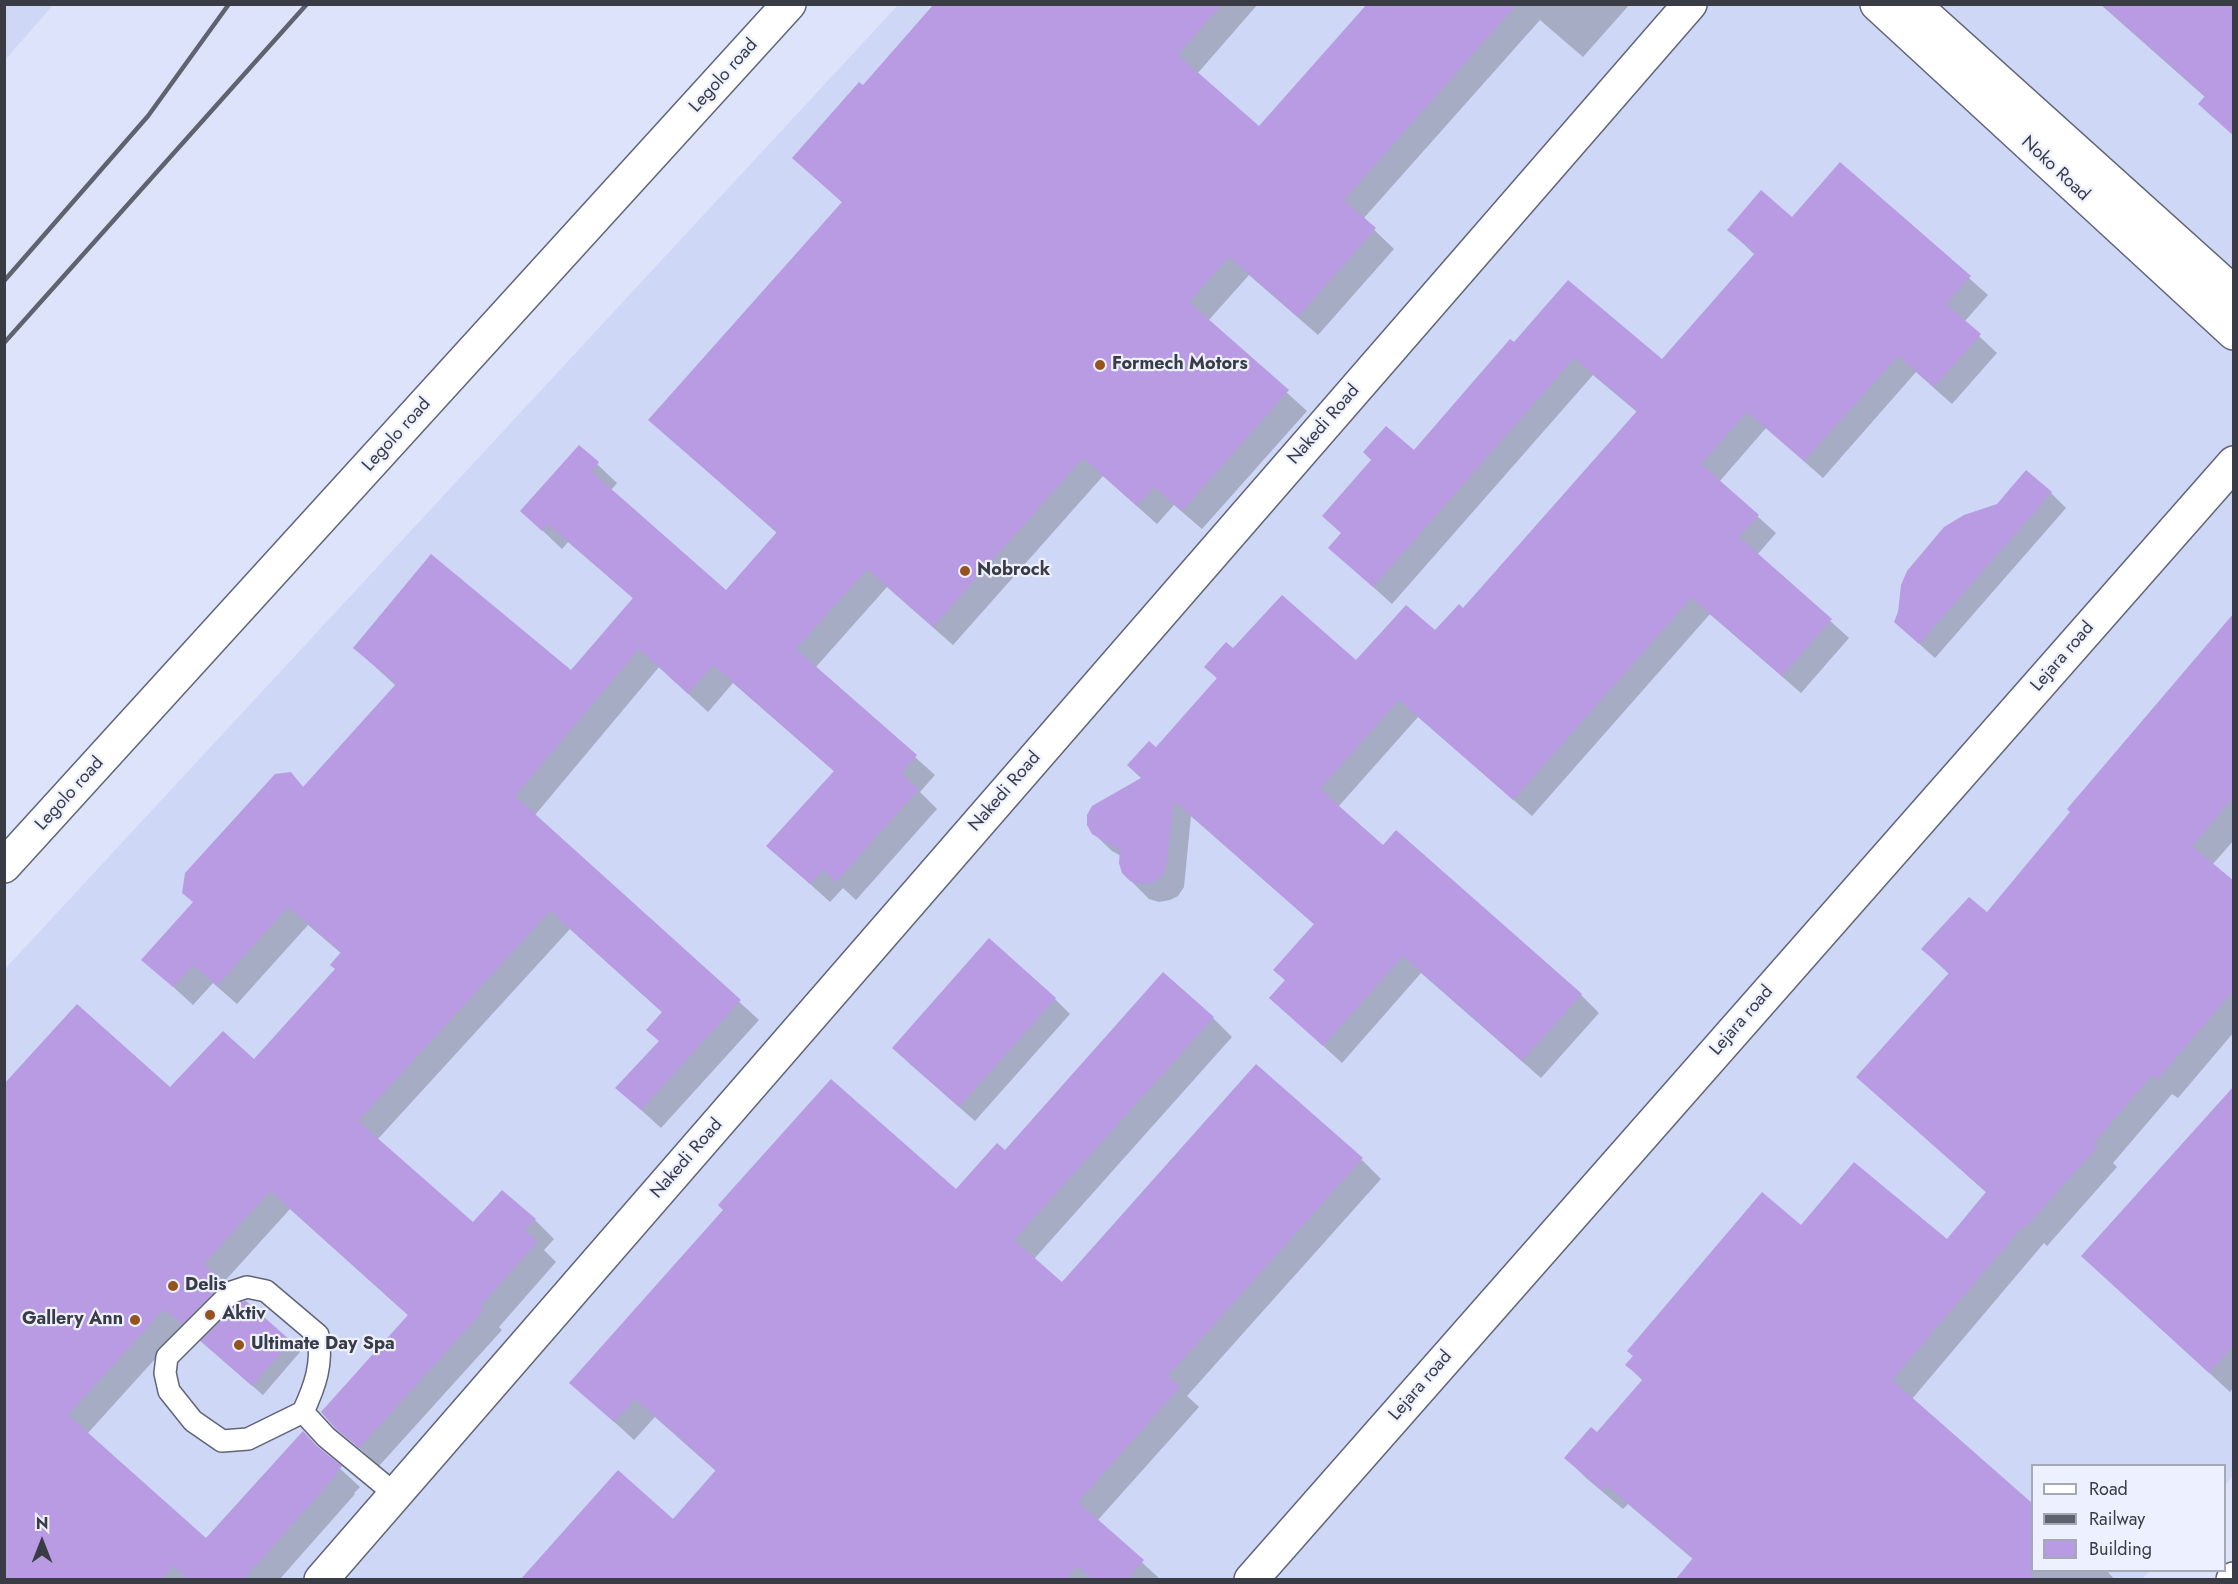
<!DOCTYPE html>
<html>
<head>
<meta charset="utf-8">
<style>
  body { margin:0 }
  #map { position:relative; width:2238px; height:1584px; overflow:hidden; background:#dde3fb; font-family:Jost,sans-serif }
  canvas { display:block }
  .frame { position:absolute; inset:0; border:6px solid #393b45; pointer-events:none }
  .legend { position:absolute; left:2031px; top:1464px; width:195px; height:108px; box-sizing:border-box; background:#edf0ff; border:2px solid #a5a8b5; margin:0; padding:8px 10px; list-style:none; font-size:18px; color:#393b45 }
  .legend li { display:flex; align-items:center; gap:12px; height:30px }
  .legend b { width:30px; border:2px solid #a5a8b5 }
  .north { position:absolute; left:12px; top:1512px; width:60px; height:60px; -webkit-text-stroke:4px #edf0ff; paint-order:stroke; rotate:0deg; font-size:16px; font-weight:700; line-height:24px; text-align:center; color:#393b45 }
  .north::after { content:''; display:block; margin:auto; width:21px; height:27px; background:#393b45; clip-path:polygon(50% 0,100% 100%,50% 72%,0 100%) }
</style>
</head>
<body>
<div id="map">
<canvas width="2238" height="1584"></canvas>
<div class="frame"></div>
<ul class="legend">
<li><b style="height:8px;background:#fff"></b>Road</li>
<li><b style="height:8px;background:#5f626f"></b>Railway</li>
<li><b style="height:16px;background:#b99be3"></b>Building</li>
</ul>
<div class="north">N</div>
</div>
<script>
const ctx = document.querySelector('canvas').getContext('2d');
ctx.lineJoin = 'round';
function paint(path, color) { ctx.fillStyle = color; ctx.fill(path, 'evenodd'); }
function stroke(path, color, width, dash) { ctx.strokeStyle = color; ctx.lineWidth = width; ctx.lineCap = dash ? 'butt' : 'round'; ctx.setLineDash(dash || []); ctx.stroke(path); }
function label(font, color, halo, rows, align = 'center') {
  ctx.font = font + ' Jost,sans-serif'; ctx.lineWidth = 4.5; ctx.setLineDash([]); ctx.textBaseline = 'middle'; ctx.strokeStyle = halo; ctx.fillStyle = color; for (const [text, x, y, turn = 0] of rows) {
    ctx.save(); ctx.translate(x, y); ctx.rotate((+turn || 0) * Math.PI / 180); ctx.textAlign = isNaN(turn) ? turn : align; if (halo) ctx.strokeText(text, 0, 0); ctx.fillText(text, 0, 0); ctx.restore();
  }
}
paint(new Path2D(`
  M 5,4 L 53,5 L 5,60 L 4,5 Z
  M 898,5 L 2233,5 L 2233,1475 L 2225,1485 L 2224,1466 L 2032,1466 L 2032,1570 L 2150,1571 L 2142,1579 L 5,1579 L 4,970 Z`), '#cfd7f6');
paint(new Path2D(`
  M 937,4 L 1258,4 L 1197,74 L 1259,128 L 1369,4 L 1630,4 L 1583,57 L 1540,20 L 1363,219 L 1394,249 L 1318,335 L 1249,275 L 1208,321 L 1307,411 L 1202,529 L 1174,505 L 1157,524 L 1103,476 L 953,645 L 887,587 L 815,668 L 935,775 L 920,792 L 937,809 L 856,900 L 843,888 L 830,902 L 768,846 L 835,772 L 733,683 L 708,712 L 659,667 L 535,815 L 759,1020 L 661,1128 L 617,1088 L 660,1041 L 663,1013 L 570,929 L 377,1140 L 474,1224 L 535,1220 L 554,1239 L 544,1250 L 556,1262 L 499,1327 L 502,1330 L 379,1466 L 336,1427 L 409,1316 L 290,1209 L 223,1283 L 243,1303 L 245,1303 L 300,1352 L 263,1395 L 184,1327 L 87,1434 L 206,1540 L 323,1453 L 360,1487 L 354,1493 L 355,1494 L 279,1580 L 4,1580 L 170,1090 L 254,1061 L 336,969 L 342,954 L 308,925 L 237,1004 L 213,983 L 193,1005 L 144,960 L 195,903 L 291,774 L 304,788 L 396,686 L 355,648 L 572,672 L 634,599 L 568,542 L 562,549 L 522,511 L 579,447 L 617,483 L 611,490 L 726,592 L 778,534 L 650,420 L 843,203 L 794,158 L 863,87 Z
  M 2100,4 L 2234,4 L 2234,136 L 2200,104 L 2205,97 Z
  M 1840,164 L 1988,295 L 1964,322 L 1997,353 L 1952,404 L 1916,372 L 1823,478 L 1766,428 L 1719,482 L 1776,533 L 1757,555 L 1849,638 L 1801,693 L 1710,614 L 1532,816 L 1418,717 L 1338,807 L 1383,847 L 1581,995 L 1599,1013 L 1541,1078 L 1421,973 L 1342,1063 L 1271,998 L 1286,981 L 1275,970 L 1315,925 L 1191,816 L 1184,887 L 1178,896 L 1170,900 L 1159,902 L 1149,899 L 1123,873 L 1121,856 L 1112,851 L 1093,833 L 1142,779 L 1156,749 L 1218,679 L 1206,667 L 1234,650 L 1356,663 L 1435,632 L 1463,610 L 1637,412 L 1593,375 L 1392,604 L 1330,548 L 1414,452 L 1514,345 L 1662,361 L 1755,255 L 1729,230 L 1792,219 Z
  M 2051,493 L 2066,508 L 1935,658 L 1895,622 Z
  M 2234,615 L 2234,840 L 2212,865 L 2234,883 L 2234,1032 L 2178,1098 L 2172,1094 L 2113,1163 L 2117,1167 L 2047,1246 L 2044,1243 L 1912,1399 L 2032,1505 L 2032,1570 L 2106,1570 L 2115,1580 L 1898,1580 L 1694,1560 L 1628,1504 L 1623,1509 L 1586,1478 L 1566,1458 L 1597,1435 L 1643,1381 L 1627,1365 L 1635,1357 L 1801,1227 L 1947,1242 L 1987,1193 L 1858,1077 L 1949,974 L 1923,949 L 1988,914 Z
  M 1055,999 L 1070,1014 L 975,1121 L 909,1063 Z
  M 1213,1018 L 1232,1037 L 1034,1259 L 1062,1284 L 1362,1160 L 1381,1179 L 1187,1396 L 1199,1407 L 1097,1521 L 1161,1580 L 522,1580 L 673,1521 L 717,1472 L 655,1417 L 634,1440 L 572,1383 L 956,1191 L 1005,1152 Z
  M 2234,1089 L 2234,1387 L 2230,1392 L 2103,1275 Z`), '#0003');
paint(new Path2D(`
  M 934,4 L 1222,4 L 1178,55 L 1259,126 L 1367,4 L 1517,4 L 1344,200 L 1376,228 L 1298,317 L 1229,257 L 1189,302 L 1289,390 L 1182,511 L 1154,487 L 1137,506 L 1083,458 L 933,627 L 867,569 L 796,649 L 917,755 L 901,773 L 919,789 L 836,882 L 823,870 L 810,884 L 766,846 L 834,771 L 713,665 L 688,694 L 639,649 L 515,796 L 741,1000 L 641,1110 L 615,1088 L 659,1041 L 646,1030 L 662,1012 L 550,911 L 358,1121 L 473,1222 L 502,1190 L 536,1219 L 525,1230 L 538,1241 L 480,1307 L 484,1310 L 359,1448 L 335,1428 L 321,1412 L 408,1315 L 270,1191 L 204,1264 L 224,1282 L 182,1324 L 164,1309 L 68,1415 L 206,1538 L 303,1431 L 318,1447 L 342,1466 L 336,1473 L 337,1474 L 243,1580 L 189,1580 L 173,1566 L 161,1580 L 4,1580 L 4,1084 L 77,1004 L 170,1087 L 223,1031 L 254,1059 L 335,969 L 330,965 L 341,952 L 288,907 L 217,986 L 193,965 L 173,987 L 141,960 L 193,902 L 182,893 L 185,873 L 275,774 L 291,772 L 303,787 L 396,684 L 353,648 L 431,554 L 571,670 L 633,598 L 548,524 L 542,531 L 520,511 L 579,445 L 599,462 L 592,472 L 726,590 L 777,532 L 648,420 L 842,202 L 792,158 L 859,82 L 863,85 Z
  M 2101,4 L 2234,4 L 2234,136 L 2198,104 L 2205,96 Z
  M 1840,162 L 1971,276 L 1946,304 L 1981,334 L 1934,387 L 1898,356 L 1804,461 L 1747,412 L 1701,464 L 1759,515 L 1739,537 L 1832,619 L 1782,676 L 1691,598 L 1513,800 L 1399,700 L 1320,789 L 1383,845 L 1396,830 L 1582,994 L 1522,1061 L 1403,956 L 1323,1046 L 1269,998 L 1285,980 L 1273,970 L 1314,924 L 1174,801 L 1166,868 L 1160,878 L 1152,883 L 1140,884 L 1130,881 L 1122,873 L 1119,863 L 1120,850 L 1092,834 L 1087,825 L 1087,815 L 1092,806 L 1141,778 L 1127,765 L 1149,741 L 1156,747 L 1217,678 L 1204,667 L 1226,642 L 1233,648 L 1282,595 L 1356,660 L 1406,605 L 1435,630 L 1459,604 L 1463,608 L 1637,411 L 1574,358 L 1373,587 L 1328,548 L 1341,533 L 1322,516 L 1371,460 L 1363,452 L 1386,426 L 1414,450 L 1510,339 L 1514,342 L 1568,280 L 1662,359 L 1755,253 L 1727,230 L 1761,190 L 1792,217 Z
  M 2026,470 L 2052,492 L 1919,644 L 1894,622 L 1898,612 L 1901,585 L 1907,571 L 1944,527 L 1964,515 L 1997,504 Z
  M 2234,613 L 2234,797 L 2192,846 L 2234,881 L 2234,990 L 2157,1080 L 2152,1075 L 2094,1143 L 2098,1146 L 2026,1227 L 2024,1225 L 1892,1380 L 2032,1503 L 2032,1580 L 1675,1580 L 1693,1558 L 1607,1486 L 1603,1491 L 1564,1458 L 1591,1427 L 1597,1432 L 1643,1379 L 1625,1365 L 1633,1356 L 1627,1351 L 1762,1192 L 1801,1225 L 1854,1162 L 1947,1239 L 1986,1192 L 1856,1077 L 1949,973 L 1921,949 L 1969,897 L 1987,912 L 2070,812 L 2067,809 Z
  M 989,938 L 1056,998 L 959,1107 L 892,1048 Z
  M 1163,972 L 1214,1017 L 1014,1240 L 1062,1282 L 1256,1064 L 1363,1158 L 1168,1376 L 1180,1387 L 1078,1502 L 1144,1560 L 1127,1580 L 1093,1580 L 1077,1566 L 1065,1580 L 520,1580 L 618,1470 L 673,1519 L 716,1470 L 635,1399 L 614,1422 L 569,1383 L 723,1210 L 718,1205 L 831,1079 L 956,1189 L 997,1143 L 1005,1150 Z
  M 2234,1086 L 2234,1345 L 2209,1373 L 2081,1256 Z
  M 246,1301 L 291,1341 L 252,1386 L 201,1341 L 239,1303 Z`), '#b99be3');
const service = new Path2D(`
  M 247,1287 L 266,1291 L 318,1335 C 323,1364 315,1386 303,1412 L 248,1439 L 222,1441 L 193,1421 L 169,1391 L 165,1373 L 167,1357 L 232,1292 Z
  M 303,1412 L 326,1437 L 395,1494`);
const minor = new Path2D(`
  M 1877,4 L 2234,333
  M 1913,4 L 2234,293
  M 4,866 L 789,4
  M 321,1580 L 1690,4
  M 1251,1580 L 2234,463
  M 2233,1580 L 2234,1579`);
stroke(service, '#5f6479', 24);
stroke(minor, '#5f6479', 36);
stroke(service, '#fff', 21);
stroke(minor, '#fff', 33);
stroke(new Path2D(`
  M 4,281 L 148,116 L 229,4
  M 4,343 L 307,4`), '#5f626f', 4.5);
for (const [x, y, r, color] of [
  [1100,365,6,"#95541e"],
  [965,571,6,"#95541e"],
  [173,1286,6,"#95541e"],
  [210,1315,6,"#95541e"],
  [135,1320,6,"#95541e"],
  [239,1345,6,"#95541e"]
]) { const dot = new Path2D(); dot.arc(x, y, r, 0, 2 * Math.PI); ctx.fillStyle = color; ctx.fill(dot); stroke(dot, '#edf0ff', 2); }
label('18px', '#393b45', '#edf0ff', [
  ["Legolo road",724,76,-48],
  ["Noko Road",2055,169,43],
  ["Nakedi Road",1324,425,-49],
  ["Legolo road",397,435,-48],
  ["Lejara road",2063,657,-49],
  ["Nakedi Road",1005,792,-49],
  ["Legolo road",70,794,-48],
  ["Lejara road",1742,1021,-49],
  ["Nakedi Road",687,1159,-49],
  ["Lejara road",1421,1386,-49]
]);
label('bold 18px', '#393b45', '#edf0ff', [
  ["Formech Motors",1112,365],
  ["Nobrock",977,571],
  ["Delis",185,1286],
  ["Aktiv",222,1315],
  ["Gallery Ann",123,1320,"right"],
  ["Ultimate Day Spa",251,1345]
], 'left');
</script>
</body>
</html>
